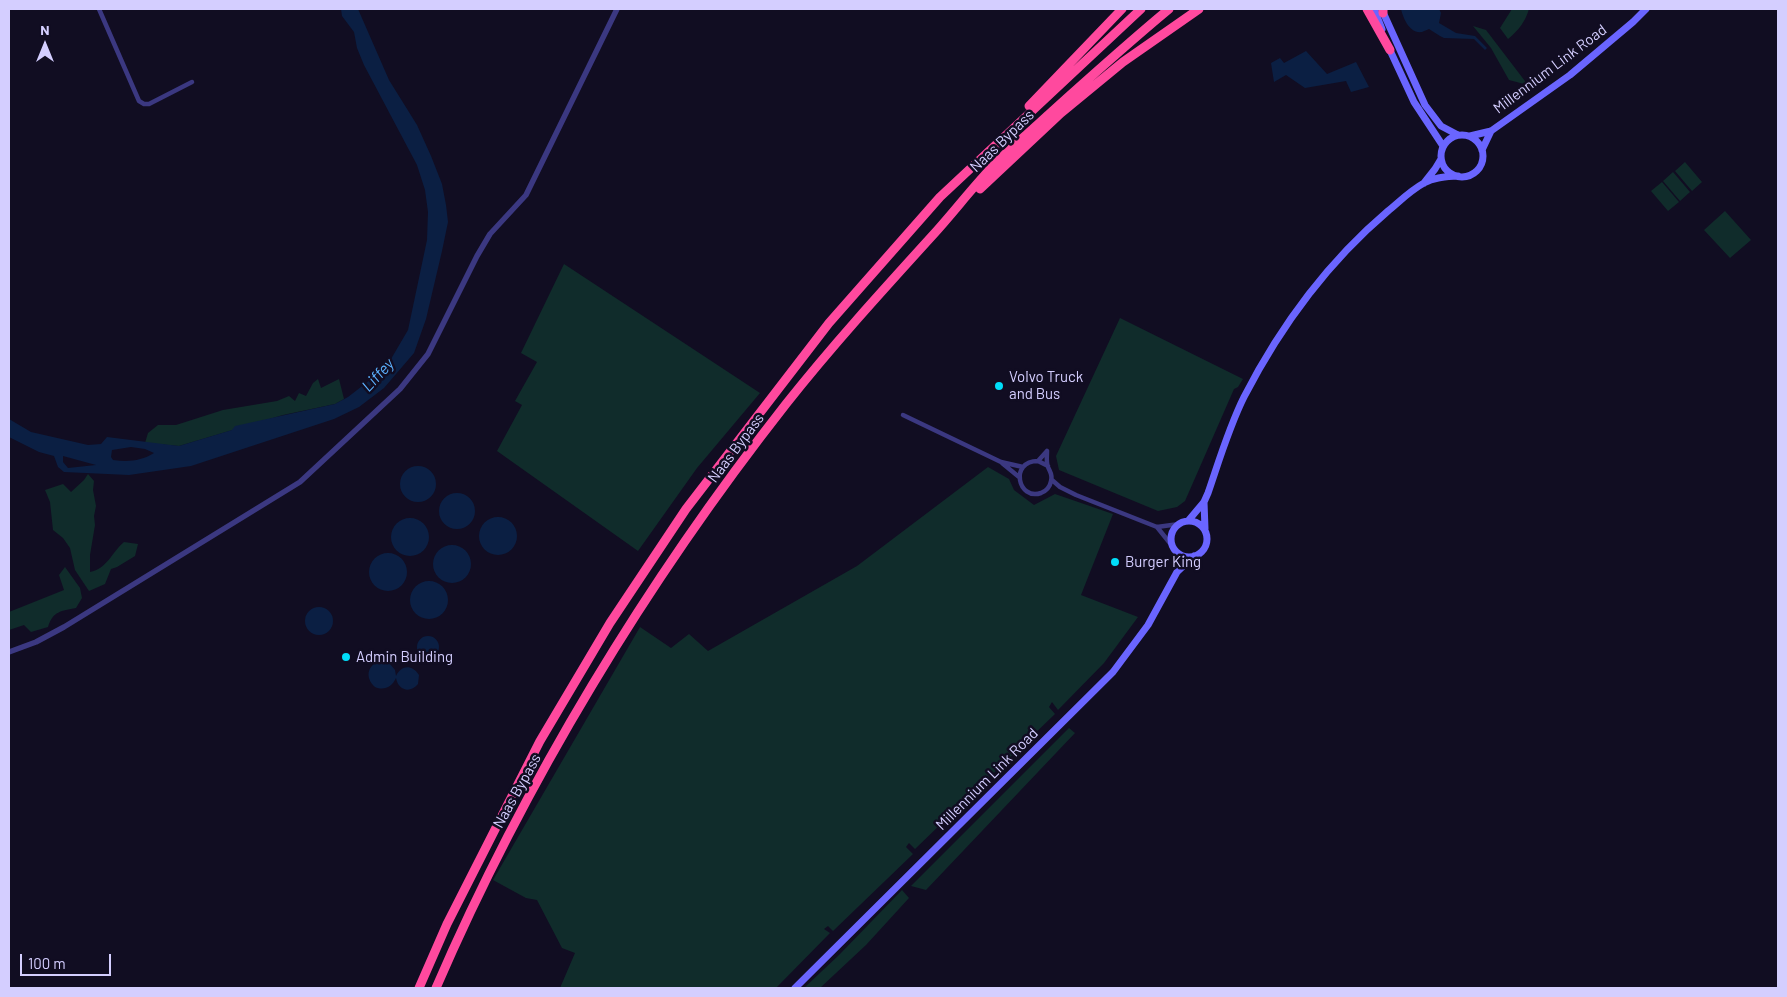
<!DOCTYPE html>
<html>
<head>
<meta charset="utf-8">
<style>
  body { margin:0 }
  #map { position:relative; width:1787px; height:997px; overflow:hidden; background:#110d22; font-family:Barlow,sans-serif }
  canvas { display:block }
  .frame { position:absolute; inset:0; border:10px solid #d4ceff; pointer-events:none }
  .north { position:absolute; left:20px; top:20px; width:50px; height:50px; -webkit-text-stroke:4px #110d22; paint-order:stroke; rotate:0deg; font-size:14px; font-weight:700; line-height:20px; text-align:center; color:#d4ceff }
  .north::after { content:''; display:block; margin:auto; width:18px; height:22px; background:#d4ceff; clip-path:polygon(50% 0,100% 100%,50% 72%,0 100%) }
  .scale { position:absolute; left:20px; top:954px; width:91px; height:22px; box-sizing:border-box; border:2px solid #d4ceff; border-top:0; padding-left:6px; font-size:15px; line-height:18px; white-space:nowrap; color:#d4ceff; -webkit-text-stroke:4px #110d22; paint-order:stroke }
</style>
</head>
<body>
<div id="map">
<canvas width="1787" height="997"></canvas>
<div class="frame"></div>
<div class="north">N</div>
<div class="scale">100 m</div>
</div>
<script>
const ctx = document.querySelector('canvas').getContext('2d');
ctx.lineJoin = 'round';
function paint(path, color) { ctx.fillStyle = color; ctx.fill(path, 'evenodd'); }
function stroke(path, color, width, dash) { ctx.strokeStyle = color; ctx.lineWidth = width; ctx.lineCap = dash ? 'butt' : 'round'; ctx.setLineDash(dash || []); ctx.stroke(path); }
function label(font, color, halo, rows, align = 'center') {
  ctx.font = font + ' Barlow,sans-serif'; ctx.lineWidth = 5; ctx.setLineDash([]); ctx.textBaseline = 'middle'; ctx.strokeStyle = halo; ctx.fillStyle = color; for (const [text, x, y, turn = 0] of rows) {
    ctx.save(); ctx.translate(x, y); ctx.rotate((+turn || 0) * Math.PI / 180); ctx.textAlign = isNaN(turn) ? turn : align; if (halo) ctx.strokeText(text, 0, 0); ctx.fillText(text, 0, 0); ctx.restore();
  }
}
paint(new Path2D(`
  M 1512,9 L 1529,9 C 1525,22 1519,30 1508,39 L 1500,28 Z
  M 1473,26 L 1486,30 L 1528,85 L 1509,80 L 1491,48 Z
  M 1685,162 L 1702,182 L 1692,191 L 1675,171 Z
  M 1673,172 L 1690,192 L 1680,201 L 1663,181 Z
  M 1662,182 L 1679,202 L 1668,211 L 1651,191 Z
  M 1725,211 L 1751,240 L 1730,258 L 1704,230 Z
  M 564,264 L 760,393 L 697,468 L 638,551 L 497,451 L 522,405 L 515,401 L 537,362 L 521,353 Z
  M 1120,318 L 1243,379 L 1238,387 L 1234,389 L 1185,501 L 1177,507 L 1158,511 L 1059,470 L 1056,456 Z
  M 318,379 L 321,388 L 339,379 L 344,399 L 335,404 L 283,415 L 179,446 L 145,443 L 148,433 L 158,425 L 176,425 L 223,410 L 277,401 L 289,396 L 295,401 L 299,393 L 306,396 L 313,383 Z
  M 988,467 L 1009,479 L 1014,490 L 1034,505 L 1055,494 L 1113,514 L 1081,595 L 1138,617 L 1104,663 L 1058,710 L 1052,702 L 1049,707 L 1055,714 L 915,849 L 909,843 L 906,847 L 913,854 L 833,931 L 828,926 L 824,929 L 830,933 L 776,988 L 560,988 L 575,953 L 562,948 L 537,900 L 526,898 L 493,880 L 640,627 L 671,648 L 689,634 L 708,651 L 857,566 Z
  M 88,474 L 94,481 L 93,490 L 96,506 L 94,516 L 95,525 L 90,555 L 90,572 C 107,569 112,552 124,542 L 138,544 L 135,556 L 117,567 L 111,569 L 105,584 L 89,591 L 75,570 L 70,548 L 63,538 L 53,530 L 50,502 L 45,490 L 63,484 L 71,492 L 84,480 Z
  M 65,567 L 80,588 L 82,598 L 76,608 C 61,611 53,611 48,627 L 31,632 L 24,625 L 9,630 L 9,612 L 64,590 L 59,575 Z
  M 1069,728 L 1075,733 L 926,890 L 911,886 Z
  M 902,890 L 909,898 L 866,945 L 820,988 L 804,988 L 839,955 Z`), '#102c2b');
paint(new Path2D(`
  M 341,9 L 358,9 L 389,80 L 417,125 L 431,156 L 442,184 L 446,205 L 448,222 L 442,251 L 426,319 L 414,353 L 384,388 L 359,407 L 334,419 L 191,466 L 129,475 L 64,472 L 58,467 L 54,456 L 39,452 L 9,437 L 9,419 L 31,432 L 88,445 L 101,444 L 107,437 L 179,446 L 232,430 L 235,426 L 335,404 L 348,397 L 370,380 L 391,359 L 408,330 L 427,240 L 428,212 L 425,190 L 417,165 L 364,65 L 357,48 L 354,32 L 342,16 ZM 131,447 L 145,449 L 154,453 C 141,461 129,462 113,460 L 111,457 L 112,450 ZM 63,456 L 96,465 L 68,468 L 63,462 Z
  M 1401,9 L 1439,9 L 1441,13 L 1439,23 L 1456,33 L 1475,36 L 1487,48 L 1485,50 L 1474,39 L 1444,38 L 1440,36 L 1429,29 C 1427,30 1424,31 1422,32 C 1409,34 1403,17 1401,9 Z
  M 1306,51 L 1327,74 L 1356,62 L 1369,87 L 1351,92 L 1346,81 L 1305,88 L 1286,75 L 1274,82 L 1271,63 L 1280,58 L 1284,63 Z
  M400 484a18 18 0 1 1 36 0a18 18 0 1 1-36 0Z
  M439 511a18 18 0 1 1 36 0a18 18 0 1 1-36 0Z
  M479 536a19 19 0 1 1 38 0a19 19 0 1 1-38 0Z
  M391 537a19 19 0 1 1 38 0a19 19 0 1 1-38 0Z
  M433 564a19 19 0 1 1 38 0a19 19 0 1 1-38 0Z
  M369 572a19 19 0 1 1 38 0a19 19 0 1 1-38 0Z
  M410 600a19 19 0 1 1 38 0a19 19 0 1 1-38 0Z
  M305 621a14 14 0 1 1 28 0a14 14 0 1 1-28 0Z
  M417 647a11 11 0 1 1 22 0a11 11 0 1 1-22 0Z
  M 379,661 L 390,664 L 395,670 L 396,676 C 401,665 412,664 419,675 L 418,684 C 410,694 398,690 396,678 C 392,687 384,691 375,687 C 365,678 367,666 379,661 Z`), '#0b1f43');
stroke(new Path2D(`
  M 99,9 L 139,101 L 144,104 L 149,104 L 192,82
  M 903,415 L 1001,462 L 1023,467
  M 1047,451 C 1047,456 1046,462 1048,467 C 1050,472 1053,475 1051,481 C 1050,487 1046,491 1041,493 C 1018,501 1009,461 1038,461 L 1048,466
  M 1038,461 L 1047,451
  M 1002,463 L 1019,477
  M 1052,480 L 1060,487 L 1076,495 L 1157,527 L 1179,524
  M 1157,527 L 1173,547`), '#3b3881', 4.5);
stroke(new Path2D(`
  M 9,652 L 36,642 L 64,627 L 300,482 L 400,389 L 428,354 L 477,256 L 490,234 L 526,195 L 617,9`), '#3b3881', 5.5);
stroke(new Path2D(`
  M 1374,9 L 1382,29
  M 1382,10 L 1425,105 L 1441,126 L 1458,135
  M 1388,46 L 1414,102 L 1443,146
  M1441 156a21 21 0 1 1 42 0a21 21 0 1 1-42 0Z
  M 1470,136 L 1491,131 L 1570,75 L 1633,22 L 1646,9
  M 1482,150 L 1491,131
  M 1424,183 L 1435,169 L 1441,159
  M 1204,502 L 1205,529
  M 1188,521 L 1204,502 L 1208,493 C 1219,461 1229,427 1244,397 C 1280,327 1328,262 1388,211 C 1400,201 1411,190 1424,183 C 1435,177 1446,177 1458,176
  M1171 539a18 18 0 1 1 36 0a18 18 0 1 1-36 0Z
  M 795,988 L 1113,672 L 1148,625 L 1177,572 L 1194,556`), '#6a65ff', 7);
stroke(new Path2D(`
  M 1367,9 L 1390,50
  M 1383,9 L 1383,13
  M 1029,106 L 1122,9
  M 980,189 L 1061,113 L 1123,62 L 1199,9
  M 419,988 L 447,924 L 540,741 L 610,623 L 686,509 L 829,323 L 940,197 L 1141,9
  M 436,988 C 525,782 647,581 786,404 C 832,346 882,291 932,236 C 953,213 972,188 993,166 C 1010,148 1030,132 1048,115 C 1088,79 1128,43 1169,9`), '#ff499e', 9);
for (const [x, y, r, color] of [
  [999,386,5,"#00ddf9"],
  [1115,562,5,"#00ddf9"],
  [346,657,5,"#00ddf9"]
]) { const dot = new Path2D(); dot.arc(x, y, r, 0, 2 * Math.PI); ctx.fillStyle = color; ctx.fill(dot); stroke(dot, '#110d22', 2); }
label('15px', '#d4ceff', '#110d22', [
  ["Millennium Link Road",1550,69,-37],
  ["Naas Bypass",1002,141,-44],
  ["Naas Bypass",736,448,-53],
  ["Millennium Link Road",987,779,-45],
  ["Naas Bypass",517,791,-61]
]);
label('15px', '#d4ceff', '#110d22', [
  ["Volvo Truck",1009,377],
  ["and Bus",1009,394],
  ["Burger King",1125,562],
  ["Admin Building",356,657]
], 'left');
label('italic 16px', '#5cb2ff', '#110d22', [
  ["Liffey",378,375,-47]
]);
</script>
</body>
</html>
